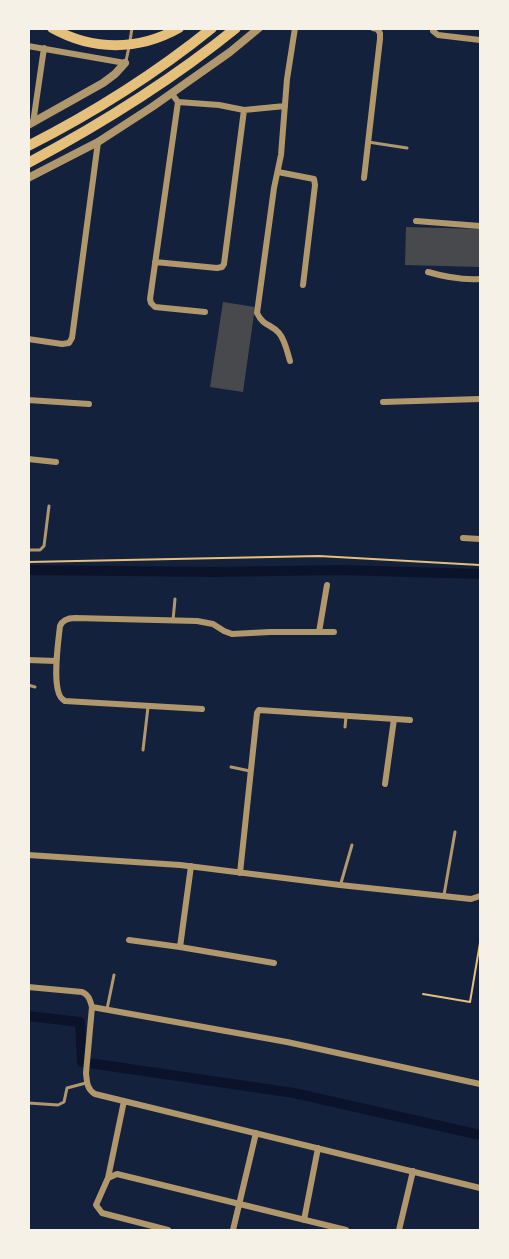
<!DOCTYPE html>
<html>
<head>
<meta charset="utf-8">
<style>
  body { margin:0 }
  #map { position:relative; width:509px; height:1259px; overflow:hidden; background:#14213d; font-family:Karla,sans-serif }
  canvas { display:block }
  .frame { position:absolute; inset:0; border:30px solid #f6f1e7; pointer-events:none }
</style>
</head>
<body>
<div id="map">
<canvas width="509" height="1259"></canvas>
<div class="frame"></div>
</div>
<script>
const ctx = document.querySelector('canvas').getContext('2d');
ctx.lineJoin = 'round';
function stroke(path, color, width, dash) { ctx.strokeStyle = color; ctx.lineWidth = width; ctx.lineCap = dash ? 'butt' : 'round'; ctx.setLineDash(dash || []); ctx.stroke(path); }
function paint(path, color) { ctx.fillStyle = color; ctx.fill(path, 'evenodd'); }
stroke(new Path2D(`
  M 28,570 L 215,572 L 340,570 L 480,574
  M 28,1016 L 80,1022 L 82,1062 L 294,1093 L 480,1135`), '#0b132b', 10);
paint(new Path2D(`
  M 406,227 L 480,229 L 480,267 L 405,265 Z
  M 223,302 L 255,307 L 243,392 L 210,387 Z`), '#48494c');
stroke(new Path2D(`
  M 28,562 L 319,556 L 480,565
  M 423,994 L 470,1002 L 480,943`), '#e5c07b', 2);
stroke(new Path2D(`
  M 130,41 L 132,28
  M 126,61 L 129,47
  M 368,142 L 407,148
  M 28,550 L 40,550 L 44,546 L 49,506
  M 173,620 L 175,599
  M 28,685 L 35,687
  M 345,727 L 346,717
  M 143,750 L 148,707
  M 231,767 L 250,771
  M 341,883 L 352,845
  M 444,895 L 455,832
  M 107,1009 L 114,975
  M 28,1103 L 58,1105 L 64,1102 L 67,1088 L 86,1083`), '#b1986c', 3);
stroke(new Path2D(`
  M 433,28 L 433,31 L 438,35 L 480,40
  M 28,46 L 125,63
  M 172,94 L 178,102 L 150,299 L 151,303 L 155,307 L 205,312
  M 178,102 L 219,105 L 244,110 L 285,106
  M 33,123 L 44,48
  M 278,172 L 314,179 L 315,185 L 303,285
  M 364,178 L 380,39 L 380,33 L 377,29 L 373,28
  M 416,221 L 480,226
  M 155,262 L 217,268 L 222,267 L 224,264 L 244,110
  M 428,272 C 445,277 463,280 480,279
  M 28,339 L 62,344 L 69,343 L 72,338 L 98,142
  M 290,361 C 287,351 285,340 279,333 C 270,323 264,327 257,313 L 274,188 L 281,155 L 287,79 L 295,28
  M 28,400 L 89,404
  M 383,402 L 480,399
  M 28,459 L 56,462
  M 463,538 L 480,539
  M 319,632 L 327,585
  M 28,660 L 56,661
  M 202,709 L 65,701 C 61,698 61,699 59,694 C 53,679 58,643 60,626 C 63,619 69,618 75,618 L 197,621 L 213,624 L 224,631 L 232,634 L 270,632 L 334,632
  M 385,784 L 394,719
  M 28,855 L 180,865 L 340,885 L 471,899 L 480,896
  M 240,873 L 257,713 L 259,710 L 410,720
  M 129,940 L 180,947 L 274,963
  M 180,947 L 191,866
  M 28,987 L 82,992 C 89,995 90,1000 92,1007 L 86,1073 C 87,1083 87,1089 95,1094 L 480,1188
  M 92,1007 L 287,1042 L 480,1084
  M 108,1178 L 124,1101
  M 304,1220 L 318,1148
  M 168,1230 L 102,1213 L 96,1205 L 108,1178 L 117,1174 L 346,1230
  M 233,1230 L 256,1133
  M 399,1230 L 413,1171`), '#b1986c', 6);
stroke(new Path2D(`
  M 28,125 L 103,83 L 115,74 L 125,63
  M 28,178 L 98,142 L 152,107 L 230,52 L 259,28`), '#b1986c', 8);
stroke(new Path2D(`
  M 52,28 C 93,51 138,51 179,28
  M 28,146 C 93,113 155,74 212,28
  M 28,163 C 101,124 172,80 236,28`), '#e5c07b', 10);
</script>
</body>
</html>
